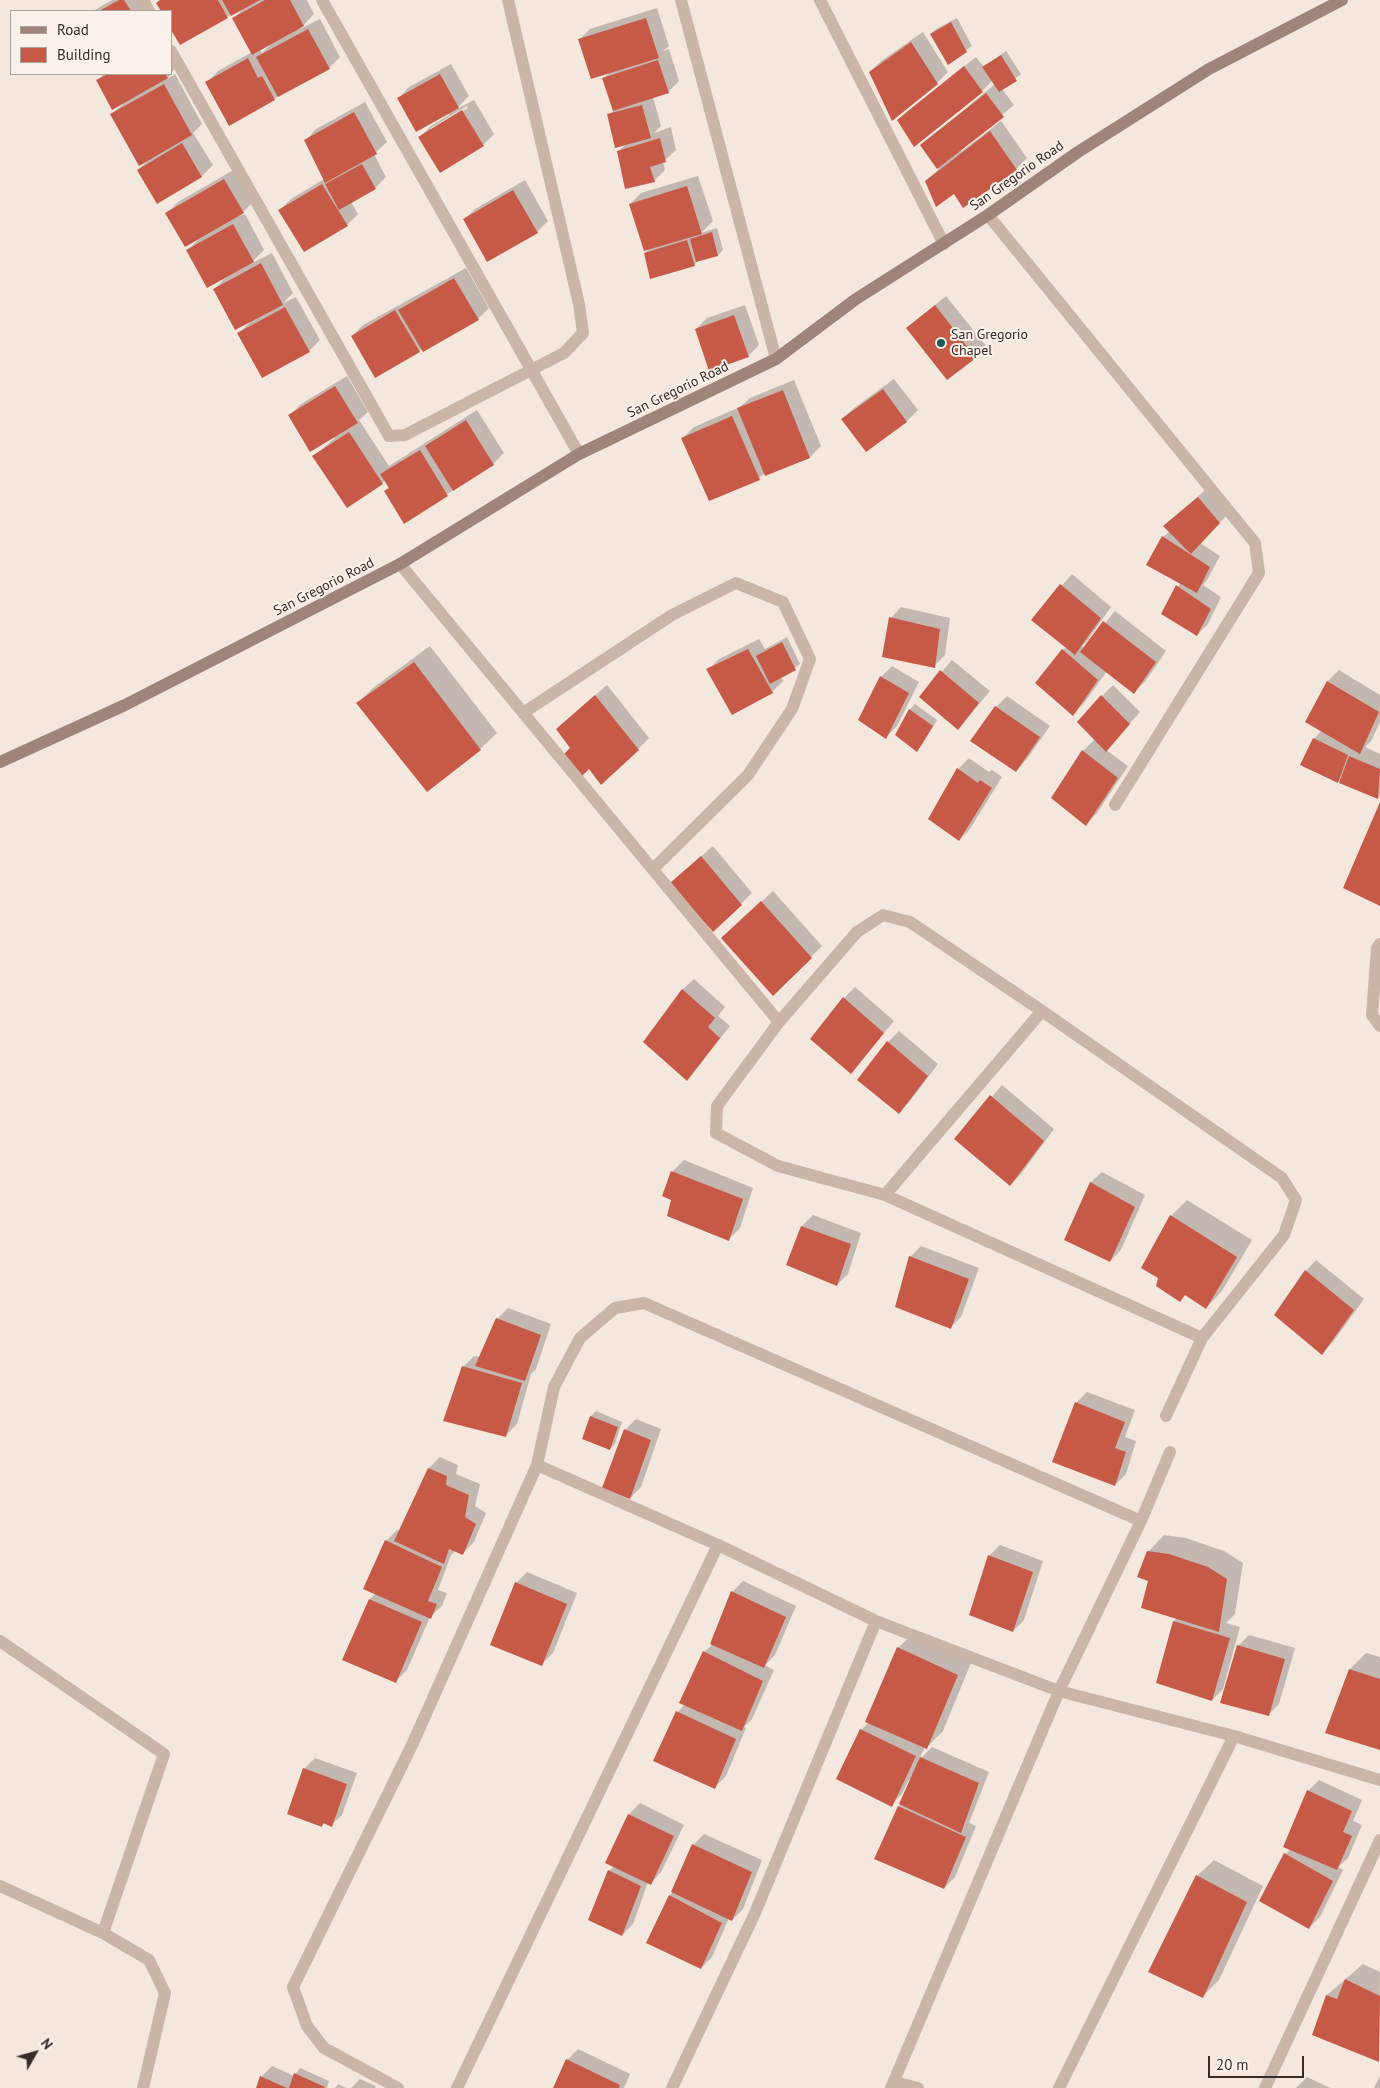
<!DOCTYPE html>
<html>
<head>
<meta charset="utf-8">
<style>
  body { margin:0 }
  #map { position:relative; width:1380px; height:2088px; overflow:hidden; background:#f3e7de; font-family:"PT Sans",sans-serif }
  canvas { display:block }
  .legend { position:absolute; left:10px; top:10px; width:162px; height:65px; box-sizing:border-box; background:#faf1ea; border:1px solid #aca29d; margin:0; padding:6px 9px; list-style:none; font-size:15px; color:#382c29 }
  .legend li { display:flex; align-items:center; gap:10px; height:25px }
  .legend b { width:25px; border:1px solid #aca29d }
  .north { position:absolute; left:10px; top:2028px; width:50px; height:50px; -webkit-text-stroke:4px #faf1ea; paint-order:stroke; rotate:52deg; font-size:14px; font-weight:700; line-height:20px; text-align:center; color:#382c29 }
  .north::after { content:''; display:block; margin:auto; width:18px; height:22px; background:#382c29; clip-path:polygon(50% 0,100% 100%,50% 72%,0 100%) }
  .scale { position:absolute; left:1208px; top:2056px; width:96px; height:22px; box-sizing:border-box; border:2px solid #382c29; border-top:0; padding-left:6px; font-size:15px; line-height:18px; white-space:nowrap; color:#382c29; -webkit-text-stroke:4px #faf1ea; paint-order:stroke }
</style>
</head>
<body>
<div id="map">
<canvas width="1380" height="2088"></canvas>
<ul class="legend">
<li><b style="height:6px;background:#9f847a"></b>Road</li>
<li><b style="height:14px;background:#c75a47"></b>Building</li>
</ul>
<div class="north">N</div>
<div class="scale">20 m</div>
</div>
<script>
const ctx = document.querySelector('canvas').getContext('2d');
ctx.lineJoin = 'round';
function paint(path, color) { ctx.fillStyle = color; ctx.fill(path, 'evenodd'); }
function stroke(path, color, width, dash) { ctx.strokeStyle = color; ctx.lineWidth = width; ctx.lineCap = dash ? 'butt' : 'round'; ctx.setLineDash(dash || []); ctx.stroke(path); }
function label(font, color, halo, rows, align = 'center') {
  ctx.font = font + ' "PT Sans",sans-serif'; ctx.lineWidth = 4; ctx.setLineDash([]); ctx.textBaseline = 'middle'; ctx.strokeStyle = halo; ctx.fillStyle = color; for (const [text, x, y, turn = 0] of rows) {
    ctx.save(); ctx.translate(x, y); ctx.rotate((+turn || 0) * Math.PI / 180); ctx.textAlign = isNaN(turn) ? turn : align; if (halo) ctx.strokeText(text, 0, 0); ctx.fillText(text, 0, 0); ctx.restore();
  }
}
paint(new Path2D(`
  M 112,0 L 141,0 L 148,11 L 93,11 Z
  M 160,0 L 307,0 L 314,14 L 300,29 L 320,19 L 340,57 L 329,68 L 279,95 L 275,99 L 207,82 L 218,71 L 252,52 L 234,18 L 244,8 L 227,17 L 162,11 L 157,3 ZM 271,44 L 262,53 L 260,49 Z
  M 657,8 L 669,46 L 663,51 L 669,49 L 679,81 L 668,92 L 653,97 L 661,126 L 654,133 L 671,127 L 676,150 L 663,162 L 665,170 L 654,181 L 618,152 L 626,144 L 609,115 L 614,110 L 603,79 L 610,72 L 579,40 L 590,29 Z
  M 957,18 L 972,46 L 948,63 L 931,34 L 936,29 Z
  M 923,32 L 948,72 L 937,83 L 870,72 L 881,61 Z
  M 1006,51 L 1021,74 L 1002,89 L 1014,105 L 960,149 L 962,151 L 1001,121 L 1027,158 L 1016,169 L 964,207 L 954,192 L 926,181 L 939,169 L 922,145 L 995,84 L 993,80 L 982,91 L 899,120 L 910,109 L 976,57 L 984,67 Z
  M 171,54 L 178,66 L 171,73 Z
  M 451,64 L 469,96 L 455,110 L 474,100 L 494,134 L 483,145 L 420,137 L 431,126 L 449,115 L 448,113 L 399,98 L 409,87 ZM 467,106 L 468,108 L 431,131 L 431,128 Z
  M 104,74 L 171,74 L 167,79 L 175,74 L 202,124 L 193,133 L 213,165 L 202,176 L 158,203 L 138,170 L 149,159 L 112,114 L 123,104 L 97,81 Z
  M 365,102 L 387,142 L 374,154 L 386,177 L 375,188 L 351,202 L 358,214 L 347,225 L 280,210 L 291,199 L 324,179 L 306,140 L 316,129 Z
  M 235,169 L 254,201 L 239,216 L 245,214 L 264,250 L 250,264 L 272,253 L 293,293 L 283,303 L 296,297 L 320,340 L 309,351 L 239,333 L 250,322 L 215,289 L 228,275 L 187,251 L 200,238 L 167,213 L 178,202 Z
  M 698,176 L 713,221 L 701,233 L 717,228 L 723,250 L 718,255 L 699,260 L 694,265 L 645,253 L 650,248 L 630,204 L 641,193 Z
  M 525,180 L 548,221 L 537,232 L 464,220 L 475,209 Z
  M 466,268 L 489,308 L 478,319 L 419,351 L 352,336 L 363,325 Z
  M 946,296 L 986,346 L 975,357 L 908,328 Z
  M 745,305 L 759,345 L 748,356 L 696,329 L 707,318 Z
  M 347,376 L 368,412 L 359,420 L 389,466 L 477,410 L 504,453 L 493,464 L 405,522 L 385,480 L 382,483 L 314,456 L 335,438 L 290,415 L 301,404 Z
  M 894,379 L 918,410 L 907,421 L 866,450 L 843,419 L 854,408 Z
  M 794,380 L 821,446 L 810,457 L 765,474 L 765,473 L 759,478 L 683,438 L 694,427 L 740,407 L 750,398 Z
  M 1209,487 L 1230,512 L 1200,543 L 1220,556 L 1207,580 L 1203,585 L 1221,597 L 1208,624 L 1197,635 L 1163,613 L 1181,582 L 1163,537 L 1170,531 L 1176,515 Z
  M 1072,574 L 1111,607 L 1089,638 L 1091,640 L 1115,611 L 1166,651 L 1145,682 L 1134,692 L 1107,671 L 1084,703 L 1073,714 L 1063,650 L 1067,647 L 1032,620 ZM 1089,639 L 1090,640 L 1084,648 L 1082,646 Z
  M 901,607 L 950,618 L 945,655 L 934,666 L 891,618 Z
  M 787,637 L 800,664 L 781,677 L 783,681 L 772,692 L 708,670 L 719,659 L 759,639 L 765,649 Z
  M 430,646 L 497,733 L 480,749 L 358,703 L 374,687 Z
  M 952,660 L 990,691 L 958,729 L 921,696 Z
  M 892,666 L 919,682 L 897,726 L 886,737 L 860,720 L 881,677 Z
  M 1339,670 L 1380,695 L 1380,722 L 1371,741 L 1365,747 L 1380,754 L 1380,796 L 1378,798 L 1302,765 L 1314,739 L 1322,730 L 1307,722 L 1328,681 Z
  M 607,685 L 649,738 L 638,749 L 572,748 L 568,719 Z
  M 1113,685 L 1140,712 L 1106,750 L 1128,766 L 1097,813 L 1086,824 L 1083,751 L 1095,739 L 1102,696 Z
  M 1007,696 L 1050,726 L 1027,759 L 1016,770 L 996,707 Z
  M 915,704 L 937,720 L 922,745 L 917,750 L 896,735 L 910,709 Z
  M 969,758 L 989,772 L 992,770 L 1002,777 L 970,829 L 959,840 L 958,769 Z
  M 713,846 L 752,893 L 714,930 L 683,872 Z
  M 773,891 L 822,946 L 773,995 L 734,927 Z
  M 694,979 L 725,1007 L 718,1016 L 730,1026 L 697,1068 L 687,1079 L 645,1042 L 683,989 Z
  M 855,987 L 894,1021 L 851,1072 L 844,998 Z
  M 899,1031 L 938,1064 L 910,1101 L 899,1112 L 888,1042 Z
  M 1002,1085 L 1054,1129 L 1021,1174 L 1010,1185 L 956,1139 Z
  M 684,1160 L 753,1188 L 740,1228 L 729,1239 L 672,1199 L 663,1195 L 673,1171 Z
  M 1102,1172 L 1145,1195 L 1121,1250 L 1110,1261 L 1066,1239 L 1091,1182 Z
  M 1187,1200 L 1252,1240 L 1222,1291 L 1206,1308 L 1186,1294 L 1180,1301 L 1171,1216 Z
  M 813,1215 L 861,1233 L 848,1274 L 837,1285 L 788,1264 L 802,1226 Z
  M 921,1246 L 979,1268 L 961,1317 L 950,1328 L 910,1257 Z
  M 1316,1260 L 1364,1299 L 1333,1342 L 1322,1353 L 1306,1271 Z
  M 508,1308 L 551,1324 L 536,1369 L 531,1374 L 517,1424 L 506,1435 L 463,1367 L 474,1356 L 480,1357 L 497,1319 Z
  M 1087,1392 L 1135,1410 L 1125,1437 L 1136,1441 L 1126,1474 L 1115,1485 L 1076,1403 Z
  M 596,1411 L 622,1422 L 615,1444 L 610,1449 L 584,1438 L 591,1416 Z
  M 636,1419 L 661,1429 L 641,1487 L 630,1498 L 625,1430 Z
  M 440,1457 L 458,1465 L 456,1474 L 480,1484 L 475,1506 L 486,1513 L 474,1542 L 463,1553 L 455,1551 L 451,1555 L 438,1590 L 447,1593 L 442,1606 L 430,1617 L 407,1670 L 396,1681 L 344,1659 L 370,1599 L 376,1593 L 386,1541 L 397,1530 L 400,1531 L 429,1468 Z
  M 1164,1535 L 1186,1538 L 1224,1551 L 1243,1563 L 1235,1614 L 1226,1623 L 1240,1627 L 1223,1689 L 1212,1700 L 1158,1683 L 1174,1621 L 1177,1618 L 1148,1552 Z
  M 1000,1545 L 1043,1561 L 1024,1620 L 1013,1631 L 970,1615 L 990,1555 Z
  M 527,1572 L 577,1593 L 553,1653 L 542,1664 L 516,1583 Z
  M 743,1581 L 796,1606 L 775,1655 L 765,1665 L 774,1670 L 752,1719 L 744,1727 L 746,1728 L 726,1776 L 715,1787 L 678,1712 L 685,1704 L 681,1702 L 704,1652 L 713,1644 L 732,1592 Z
  M 915,1632 L 973,1658 L 943,1731 L 926,1748 L 925,1747 L 919,1760 L 932,1747 L 989,1772 L 969,1823 L 976,1826 L 955,1877 L 944,1888 L 899,1807 L 911,1780 L 909,1779 L 902,1794 L 891,1805 L 861,1730 L 869,1722 L 898,1648 Z
  M 1249,1635 L 1295,1648 L 1279,1704 L 1268,1715 L 1238,1646 Z
  M 1366,1653 L 1380,1657 L 1380,1749 L 1350,1669 Z
  M 315,1758 L 357,1773 L 342,1815 L 331,1825 L 325,1823 L 321,1826 L 304,1769 Z
  M 1319,1780 L 1362,1800 L 1353,1821 L 1362,1825 L 1348,1858 L 1338,1867 L 1343,1870 L 1320,1917 L 1309,1928 L 1285,1854 L 1291,1849 L 1308,1791 Z
  M 640,1803 L 684,1825 L 661,1872 L 651,1883 L 648,1882 L 633,1924 L 622,1935 L 609,1871 L 614,1866 L 607,1863 L 629,1814 Z
  M 704,1834 L 762,1860 L 743,1909 L 732,1920 L 729,1918 L 712,1957 L 701,1968 L 670,1895 L 673,1892 L 693,1845 Z
  M 1214,1860 L 1263,1886 L 1219,1980 L 1203,1996 L 1197,1876 Z
  M 1363,1964 L 1380,1972 L 1379,2061 L 1327,1995 Z
  M 578,2049 L 630,2074 L 624,2088 L 555,2088 L 567,2060 Z
  M 272,2066 L 294,2076 L 300,2068 L 329,2081 L 327,2088 L 257,2088 L 261,2077 Z
  M 1380,2076 L 1380,2088 L 1374,2088 Z
  M 1307,2077 L 1330,2088 L 1296,2088 Z
  M 360,2079 L 376,2086 L 375,2088 L 351,2088 Z
  M 338,2084 L 346,2088 L 335,2088 Z`), '#0003');
paint(new Path2D(`
  M 119,0 L 124,0 L 131,11 L 99,11 Z
  M 160,0 L 218,0 L 228,18 L 180,45 L 171,30 L 171,11 L 161,11 L 156,3 Z
  M 222,0 L 260,0 L 231,16 Z
  M 265,0 L 290,0 L 304,26 L 252,55 L 232,18 Z
  M 646,18 L 659,58 L 591,79 L 578,39 Z
  M 951,22 L 967,52 L 948,65 L 930,34 Z
  M 308,29 L 330,69 L 278,97 L 256,57 Z
  M 911,42 L 938,84 L 892,121 L 869,72 Z
  M 1001,55 L 1017,81 L 999,92 L 982,67 Z
  M 248,58 L 258,78 L 262,76 L 275,100 L 229,126 L 205,82 Z
  M 658,60 L 669,93 L 613,111 L 602,78 Z
  M 964,66 L 983,92 L 914,147 L 897,120 Z
  M 108,74 L 165,74 L 168,78 L 112,110 L 96,80 Z
  M 440,74 L 459,108 L 416,132 L 397,98 Z
  M 164,84 L 192,135 L 139,166 L 110,114 Z
  M 986,93 L 1004,117 L 937,169 L 920,145 Z
  M 642,105 L 651,138 L 615,148 L 607,114 Z
  M 462,110 L 484,146 L 440,173 L 418,137 Z
  M 354,112 L 377,154 L 325,183 L 304,140 Z
  M 990,131 L 1017,170 L 963,208 L 954,194 L 936,207 L 925,181 Z
  M 660,138 L 666,162 L 650,167 L 655,182 L 625,189 L 617,151 Z
  M 182,143 L 202,177 L 157,204 L 137,170 Z
  M 362,164 L 376,189 L 339,210 L 325,184 Z
  M 224,179 L 244,213 L 185,247 L 165,213 Z
  M 322,184 L 348,226 L 304,252 L 278,210 Z
  M 687,186 L 702,234 L 644,251 L 629,204 Z
  M 513,190 L 538,233 L 487,262 L 463,219 Z
  M 233,224 L 254,262 L 207,288 L 186,250 Z
  M 712,232 L 718,256 L 696,262 L 690,239 Z
  M 687,240 L 695,266 L 650,279 L 644,253 Z
  M 261,263 L 283,305 L 235,330 L 213,289 Z
  M 454,278 L 479,320 L 423,352 L 398,310 Z
  M 935,305 L 976,358 L 947,380 L 906,328 Z
  M 285,307 L 310,352 L 262,378 L 237,333 Z
  M 395,310 L 420,352 L 375,378 L 351,336 Z
  M 734,315 L 749,357 L 709,371 L 695,329 Z
  M 335,386 L 358,423 L 310,452 L 288,415 Z
  M 883,389 L 907,422 L 866,452 L 841,419 Z
  M 783,390 L 810,458 L 765,476 L 737,408 Z
  M 732,416 L 760,480 L 709,501 L 681,438 Z
  M 466,420 L 494,465 L 453,491 L 425,446 Z
  M 349,432 L 383,484 L 347,508 L 312,456 Z
  M 420,450 L 448,496 L 404,524 L 384,491 L 389,488 L 380,474 Z
  M 1198,497 L 1220,523 L 1191,554 L 1163,526 Z
  M 1162,536 L 1210,567 L 1197,593 L 1146,565 Z
  M 1060,584 L 1101,618 L 1075,655 L 1031,620 Z
  M 1176,585 L 1211,609 L 1197,636 L 1161,614 Z
  M 889,617 L 940,629 L 935,668 L 882,657 Z
  M 1103,621 L 1156,662 L 1134,694 L 1080,652 Z
  M 782,642 L 796,670 L 770,684 L 756,656 Z
  M 748,649 L 773,693 L 732,715 L 706,669 Z
  M 1062,649 L 1098,680 L 1073,716 L 1035,683 Z
  M 414,662 L 481,750 L 427,792 L 356,703 Z
  M 940,670 L 979,703 L 958,730 L 919,697 Z
  M 880,676 L 909,693 L 886,739 L 858,720 Z
  M 1327,681 L 1379,712 L 1360,754 L 1305,722 Z
  M 595,695 L 639,750 L 601,785 L 589,769 L 582,776 L 564,754 L 570,748 L 556,729 Z
  M 1101,695 L 1130,724 L 1106,752 L 1077,722 Z
  M 995,706 L 1040,737 L 1016,772 L 970,741 Z
  M 909,709 L 933,726 L 917,752 L 895,735 Z
  M 1313,738 L 1348,755 L 1338,783 L 1300,765 Z
  M 1082,750 L 1118,778 L 1086,826 L 1051,798 Z
  M 1349,756 L 1380,769 L 1378,799 L 1339,783 Z
  M 957,768 L 978,783 L 980,780 L 992,788 L 959,841 L 928,819 Z
  M 1380,802 L 1380,906 L 1343,888 Z
  M 701,856 L 742,905 L 713,932 L 670,883 Z
  M 761,901 L 812,958 L 773,996 L 721,938 Z
  M 682,989 L 715,1018 L 708,1027 L 720,1038 L 687,1081 L 643,1042 Z
  M 843,997 L 884,1033 L 851,1074 L 810,1039 Z
  M 887,1041 L 928,1076 L 899,1114 L 857,1080 Z
  M 990,1095 L 1044,1141 L 1010,1186 L 954,1139 Z
  M 671,1171 L 743,1199 L 729,1241 L 667,1216 L 671,1200 L 662,1196 Z
  M 1090,1182 L 1135,1207 L 1110,1262 L 1064,1240 Z
  M 1170,1215 L 1237,1257 L 1206,1309 L 1185,1295 L 1180,1302 L 1156,1286 L 1158,1278 L 1141,1268 Z
  M 801,1226 L 851,1244 L 837,1286 L 786,1265 Z
  M 909,1256 L 969,1279 L 951,1329 L 895,1307 Z
  M 1305,1270 L 1354,1310 L 1322,1355 L 1274,1315 Z
  M 496,1318 L 541,1335 L 525,1381 L 475,1366 Z
  M 462,1366 L 522,1383 L 506,1437 L 443,1421 Z
  M 1075,1402 L 1125,1422 L 1115,1448 L 1126,1452 L 1115,1486 L 1052,1462 Z
  M 590,1416 L 618,1427 L 610,1450 L 582,1439 Z
  M 624,1429 L 651,1440 L 630,1499 L 602,1488 Z
  M 428,1468 L 447,1476 L 446,1485 L 469,1495 L 465,1517 L 476,1524 L 463,1555 L 449,1549 L 444,1564 L 394,1541 Z
  M 385,1540 L 442,1567 L 428,1601 L 437,1604 L 431,1619 L 363,1589 Z
  M 1147,1551 L 1169,1554 L 1208,1567 L 1227,1579 L 1219,1632 L 1141,1608 L 1148,1581 L 1137,1577 Z
  M 988,1555 L 1033,1572 L 1013,1632 L 969,1615 Z
  M 515,1582 L 567,1604 L 542,1666 L 490,1645 Z
  M 731,1591 L 786,1617 L 764,1668 L 710,1644 Z
  M 369,1599 L 422,1622 L 396,1683 L 342,1660 Z
  M 1173,1621 L 1230,1638 L 1212,1701 L 1156,1683 Z
  M 1237,1645 L 1285,1659 L 1269,1716 L 1220,1703 Z
  M 897,1647 L 958,1675 L 927,1749 L 865,1722 Z
  M 703,1651 L 763,1681 L 742,1731 L 679,1703 Z
  M 1349,1669 L 1380,1679 L 1380,1750 L 1325,1733 Z
  M 676,1711 L 736,1739 L 715,1789 L 653,1761 Z
  M 860,1729 L 916,1756 L 892,1807 L 836,1779 Z
  M 920,1757 L 979,1783 L 961,1833 L 899,1804 Z
  M 303,1768 L 347,1784 L 332,1827 L 323,1823 L 322,1827 L 287,1814 Z
  M 1307,1790 L 1352,1811 L 1343,1832 L 1352,1836 L 1337,1870 L 1283,1847 Z
  M 898,1806 L 966,1837 L 944,1889 L 874,1859 Z
  M 628,1814 L 674,1836 L 651,1885 L 605,1863 Z
  M 692,1844 L 752,1872 L 732,1921 L 671,1892 Z
  M 1284,1853 L 1333,1881 L 1309,1929 L 1259,1901 Z
  M 608,1870 L 641,1886 L 622,1936 L 588,1920 Z
  M 1196,1875 L 1247,1902 L 1203,1998 L 1148,1972 Z
  M 669,1895 L 722,1923 L 701,1969 L 646,1943 Z
  M 1345,1979 L 1380,1996 L 1379,2062 L 1312,2035 L 1326,1995 L 1337,1999 Z
  M 566,2059 L 620,2085 L 619,2088 L 553,2088 Z
  M 294,2073 L 325,2087 L 324,2088 L 289,2088 Z
  M 260,2076 L 287,2088 L 256,2088 Z`), '#c75a47');
stroke(new Path2D(`
  M 143,0 L 149,11
  M 322,0 L 579,454
  M 681,0 L 776,359
  M 820,0 L 944,244
  M 171,51 L 389,436 L 405,435 L 564,353 L 583,333 L 579,304 L 508,0
  M 988,215 L 1255,543 L 1259,573 L 1115,805
  M 400,564 L 779,1022
  M 523,713 L 672,615 L 736,583 L 783,602 L 810,659 L 792,709 L 748,775 L 653,869
  M 1380,944 L 1377,948 L 1372,1015 L 1380,1026
  M 885,1195 L 1042,1011
  M 1166,1416 L 1202,1338 L 1284,1235 L 1296,1200 L 1282,1178 L 1042,1011 L 910,922 L 883,915 L 857,932 L 779,1022 L 717,1106 L 716,1133 L 778,1166 L 885,1195 L 1202,1338
  M 537,1465 L 718,1545 L 876,1621 L 1059,1691 L 1234,1736 L 1380,1780
  M 0,1641 L 164,1754 L 103,1933
  M 0,1886 L 103,1933 L 149,1960 L 165,1993 L 143,2088
  M 895,2082 L 918,2088
  M 398,2088 L 324,2048 L 307,2026 L 293,1987 L 412,1745 L 537,1465 L 554,1387 L 580,1338 L 615,1308 L 644,1303 L 1141,1521
  M 457,2088 L 718,1545
  M 672,2088 L 755,1913 L 876,1621
  M 891,2088 L 1059,1691 L 1141,1521 L 1170,1452
  M 1059,2088 L 1234,1736
  M 1265,2088 L 1380,1840`), '#cbb5a9', 12);
stroke(new Path2D(`
  M 0,762 L 125,705 L 400,564 L 579,454 L 776,359 L 856,299 L 988,215 L 1078,152 L 1209,69 L 1342,0`), '#9f847a', 12);
for (const [x, y, r, color] of [
  [941,343,5,"#1e5a58"]
]) { const dot = new Path2D(); dot.arc(x, y, r, 0, 2 * Math.PI); ctx.fillStyle = color; ctx.fill(dot); stroke(dot, '#faf1ea', 2); }
label('14px', '#382c29', '#faf1ea', [
  ["San Gregorio Road",1017,176,-35],
  ["San Gregorio Road",678,390,-26],
  ["San Gregorio Road",324,587,-27]
]);
label('14px', '#382c29', '#faf1ea', [
  ["San Gregorio",951,335],
  ["Chapel",951,351]
], 'left');
</script>
</body>
</html>
